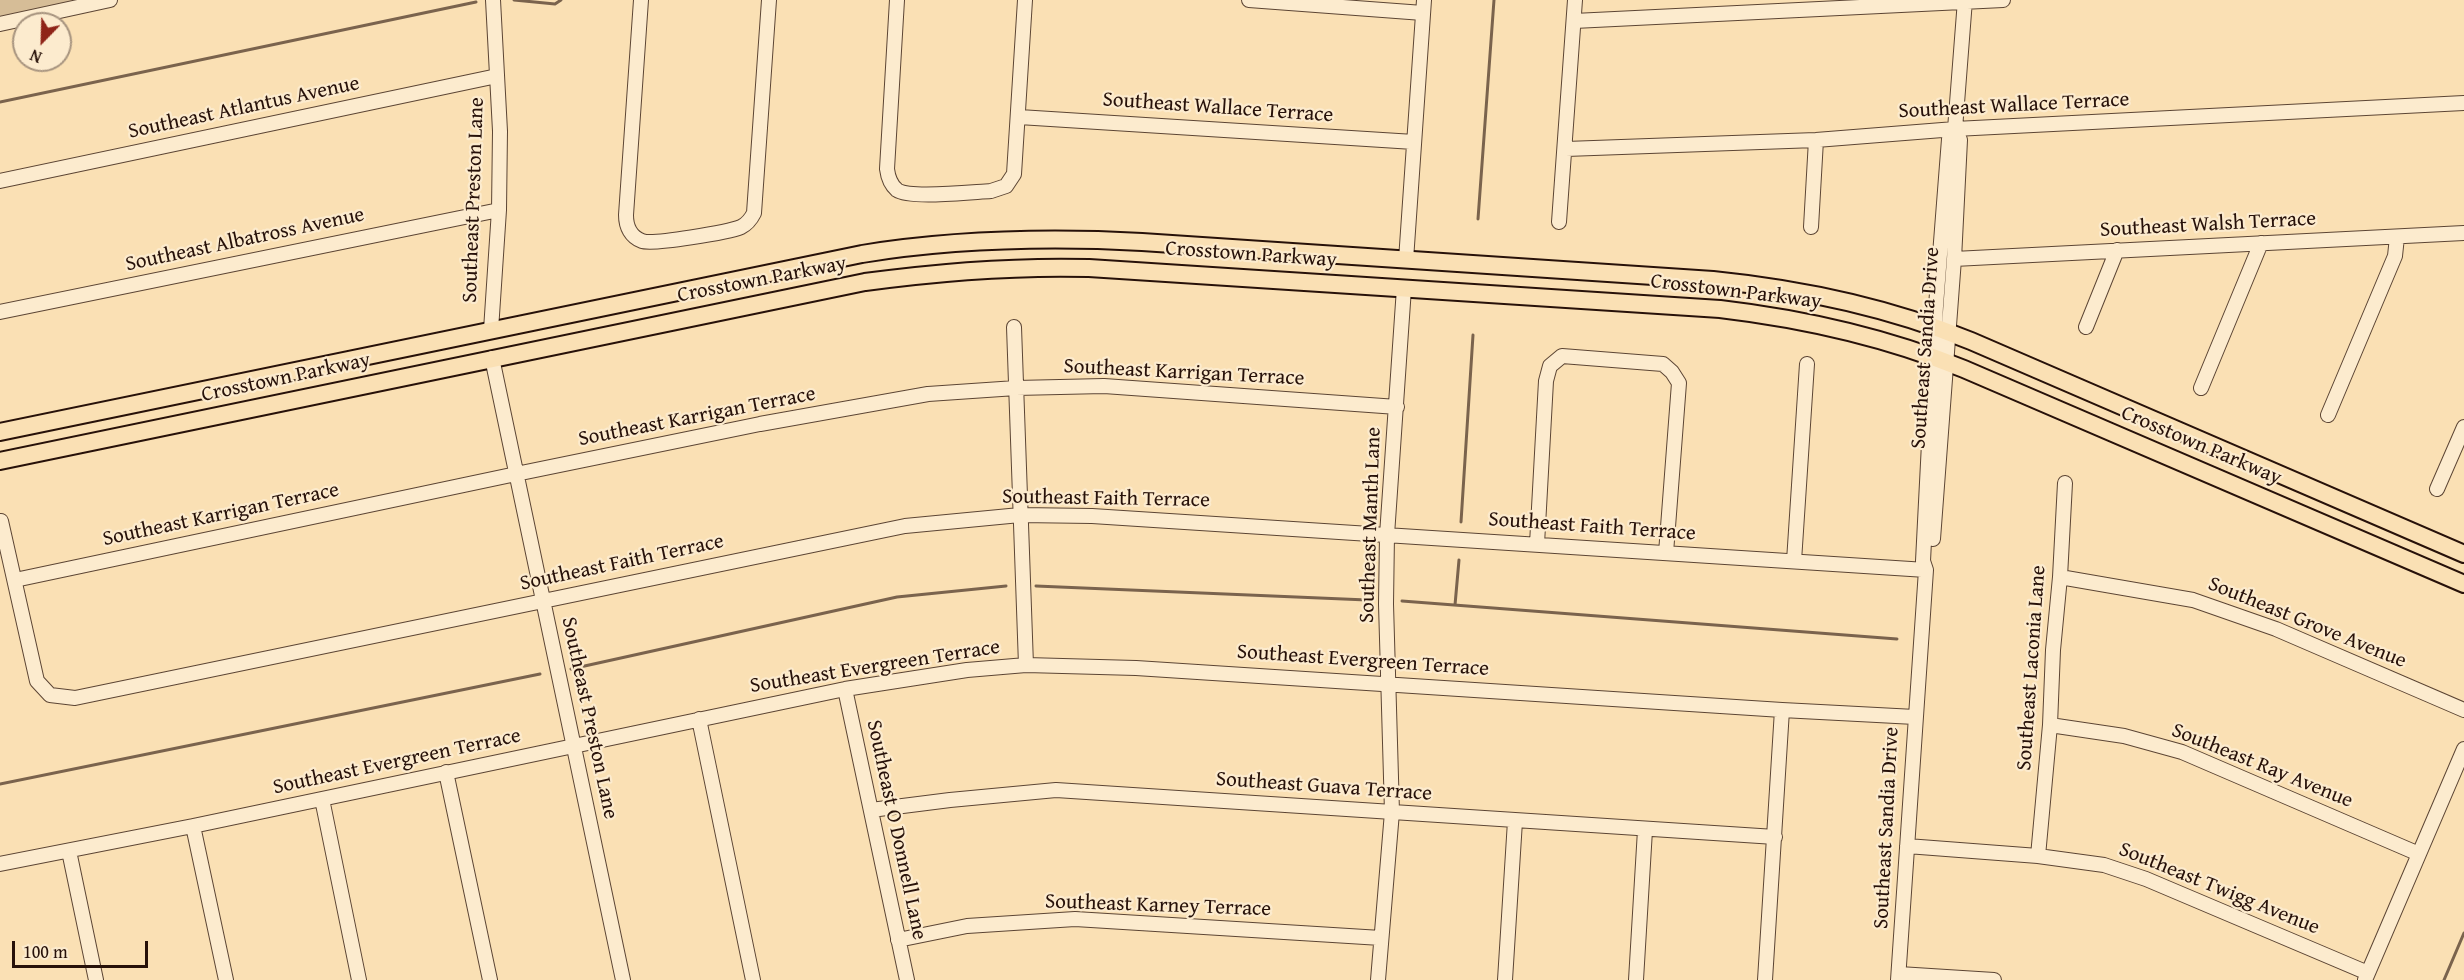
<!DOCTYPE html>
<html>
<head>
<meta charset="utf-8">
<style>
  body { margin:0 }
  #map { position:relative; width:2464px; height:980px; overflow:hidden; background:#fae0b4; font-family:"Gentium Book Plus",serif }
  canvas { display:block }
  .north { position:absolute; left:12px; top:12px; width:60px; height:60px; box-sizing:border-box; background:#fcebce; border:2px solid #a7947f; border-radius:50%; rotate:203deg; font-size:16px; font-weight:700; line-height:24px; text-align:center; color:#271109 }
  .north::after { content:''; display:block; margin:auto; width:21px; height:27px; background:#8f2418; clip-path:polygon(50% 0,100% 100%,50% 72%,0 100%) }
  .scale { position:absolute; left:12px; top:941px; width:136px; height:27px; box-sizing:border-box; border:3px solid #271109; border-top:0; padding-left:8px; font-size:18px; line-height:21px; white-space:nowrap; color:#271109; -webkit-text-stroke:4px #fcebce; paint-order:stroke }
</style>
</head>
<body>
<div id="map">
<canvas width="2464" height="980"></canvas>
<div class="north">N</div>
<div class="scale">100 m</div>
</div>
<script>
const ctx = document.querySelector('canvas').getContext('2d');
ctx.lineJoin = 'round';
function paint(path, color) { ctx.fillStyle = color; ctx.fill(path, 'evenodd'); }
function stroke(path, color, width, dash) { ctx.strokeStyle = color; ctx.lineWidth = width; ctx.lineCap = dash ? 'butt' : 'round'; ctx.setLineDash(dash || []); ctx.stroke(path); }
function label(font, color, halo, rows, align = 'center') {
  ctx.font = font + ' "Gentium Book Plus",serif'; ctx.lineWidth = 4.5; ctx.setLineDash([]); ctx.textBaseline = 'middle'; ctx.strokeStyle = halo; ctx.fillStyle = color; for (const [text, x, y, turn = 0] of rows) {
    ctx.save(); ctx.translate(x, y); ctx.rotate((+turn || 0) * Math.PI / 180); ctx.textAlign = isNaN(turn) ? turn : align; if (halo) ctx.strokeText(text, 0, 0); ctx.fillText(text, 0, 0); ctx.restore();
  }
}
paint(new Path2D(`
  M 0,0 L 97,0 L 0,22 Z`), '#d6bd97');
stroke(new Path2D(`
  M 514,0 L 555,4 L 561,0
  M 0,102 L 476,2
  M 1478,219 L 1494,0
  M 1461,522 L 1473,335
  M 1036,586 L 1367,600
  M 1402,601 L 1897,639
  M 1455,605 L 1459,560
  M 571,669 L 897,597 L 1006,586
  M 0,784 L 540,674
  M 2444,980 L 2464,933`), '#7a634d', 3);
const minor = new Path2D(`
  M 641,0 L 626,215 C 626,227 631,237 642,241 C 653,245 729,232 741,227 C 747,224 751,219 754,213 L 769,0
  M 897,0 L 887,169 C 888,177 891,185 897,190 C 910,199 972,192 991,191 L 1006,186 L 1014,174 L 1025,0
  M 1249,0 L 1423,13
  M 1574,21 L 2003,0
  M 0,24 L 110,0
  M 1019,117 L 1414,142
  M 1566,149 L 1816,140 L 1955,129 L 2464,103
  M 0,181 L 497,76
  M 1559,222 L 1575,0
  M 1811,227 L 1816,140
  M 1954,259 L 2464,233
  M 1406,260 L 1424,0
  M 0,312 L 499,210
  M 1014,327 L 1026,665
  M 2086,327 L 2117,250
  M 491,330 L 499,210 L 500,131 L 493,0
  M 492,358 L 623,980
  M 2201,388 L 2261,243
  M 2328,415 L 2395,256 L 2397,237
  M 2437,489 L 2464,427
  M 1,521 L 37,681 L 50,695 L 75,698 L 905,526 L 1020,515 L 1092,516 L 1926,570
  M 1933,539 L 1954,259 L 1960,140 L 1955,129
  M 1537,544 L 1546,381 L 1550,366 L 1562,356 L 1663,364 L 1672,372 L 1679,383 L 1666,553
  M 1794,561 L 1807,364
  M 2060,577 L 2193,600 L 2276,629 L 2464,710
  M 15,580 L 516,474 L 760,424 L 928,394 L 1016,388 L 1104,386 L 1397,407
  M 845,689 L 907,980
  M 699,719 L 753,980
  M 2050,725 L 2124,736 L 2182,752 L 2419,854
  M 446,772 L 490,980
  M 322,799 L 359,980
  M 871,810 L 950,800 L 1056,790 L 1775,837
  M 193,826 L 226,980
  M 1907,846 L 2038,856 L 2104,865 L 2146,879 L 2368,973
  M 69,851 L 96,980
  M 2038,856 L 2050,725 L 2053,650 L 2060,577 L 2065,483
  M 0,864 L 193,826 L 845,689 L 967,670 L 1026,665 L 1136,668 L 1782,710 L 1915,717
  M 898,940 L 967,926 L 1075,919 L 1381,938
  M 1899,974 L 1994,980
  M 1378,980 L 1392,812 L 1386,604 L 1387,535 L 1404,288
  M 1505,980 L 1515,821
  M 1636,980 L 1645,830
  M 1765,980 L 1782,710
  M 1898,980 L 1926,570 L 1923,561 L 1936,306 L 1949,139 L 1955,129 L 1965,0
  M 2365,980 L 2464,749`);
const major = new Path2D(`
  M 0,432 L 862,254 C 955,239 1048,237 1142,242 L 1713,280 C 1802,289 1888,307 1971,341 L 2464,554
  M 0,461 L 865,282 C 939,272 1014,266 1089,268 L 1720,309 C 1805,319 1885,337 1964,369 L 2464,584`);
stroke(minor, '#5c4534', 16);
stroke(major, '#271109', 20);
stroke(minor, '#fcebce', 14);
stroke(major, '#fae0b4', 16);
label('21px', '#271109', '#fcebce', [
  ["Southeast Wallace Terrace",2014,106,-3],
  ["Southeast Atlantus Avenue",244,108,-12],
  ["Southeast Wallace Terrace",1218,108,4],
  ["Southeast Preston Lane",474,200,-88],
  ["Southeast Walsh Terrace",2208,225,-3],
  ["Southeast Albatross Avenue",245,240,-12],
  ["Crosstown Parkway",1251,255,4],
  ["Crosstown Parkway",762,280,-11],
  ["Crosstown Parkway",1736,292,7],
  ["Southeast Sandia Drive",1926,348,-86],
  ["Southeast Karrigan Terrace",1184,373,3],
  ["Crosstown Parkway",286,378,-12],
  ["Southeast Karrigan Terrace",697,417,-11],
  ["Crosstown Parkway",2201,446,23],
  ["Southeast Faith Terrace",1106,499,1],
  ["Southeast Karrigan Terrace",221,515,-12],
  ["Southeast Manth Lane",1371,525,-88],
  ["Southeast Faith Terrace",1592,527,4],
  ["Southeast Faith Terrace",622,563,-12],
  ["Southeast Grove Avenue",2307,623,22],
  ["Southeast Evergreen Terrace",1363,661,4],
  ["Southeast Evergreen Terrace",875,667,-9],
  ["Southeast Laconia Lane",2032,668,-86],
  ["Southeast Preston Lane",589,718,78],
  ["Southeast Evergreen Terrace",397,762,-12],
  ["Southeast Ray Avenue",2262,766,22],
  ["Southeast Guava Terrace",1324,787,4],
  ["Southeast Sandia Drive",1887,828,-87],
  ["Southeast O Donnell Lane",896,830,78],
  ["Southeast Twigg Avenue",2219,889,22],
  ["Southeast Karney Terrace",1158,906,2]
]);
</script>
</body>
</html>
